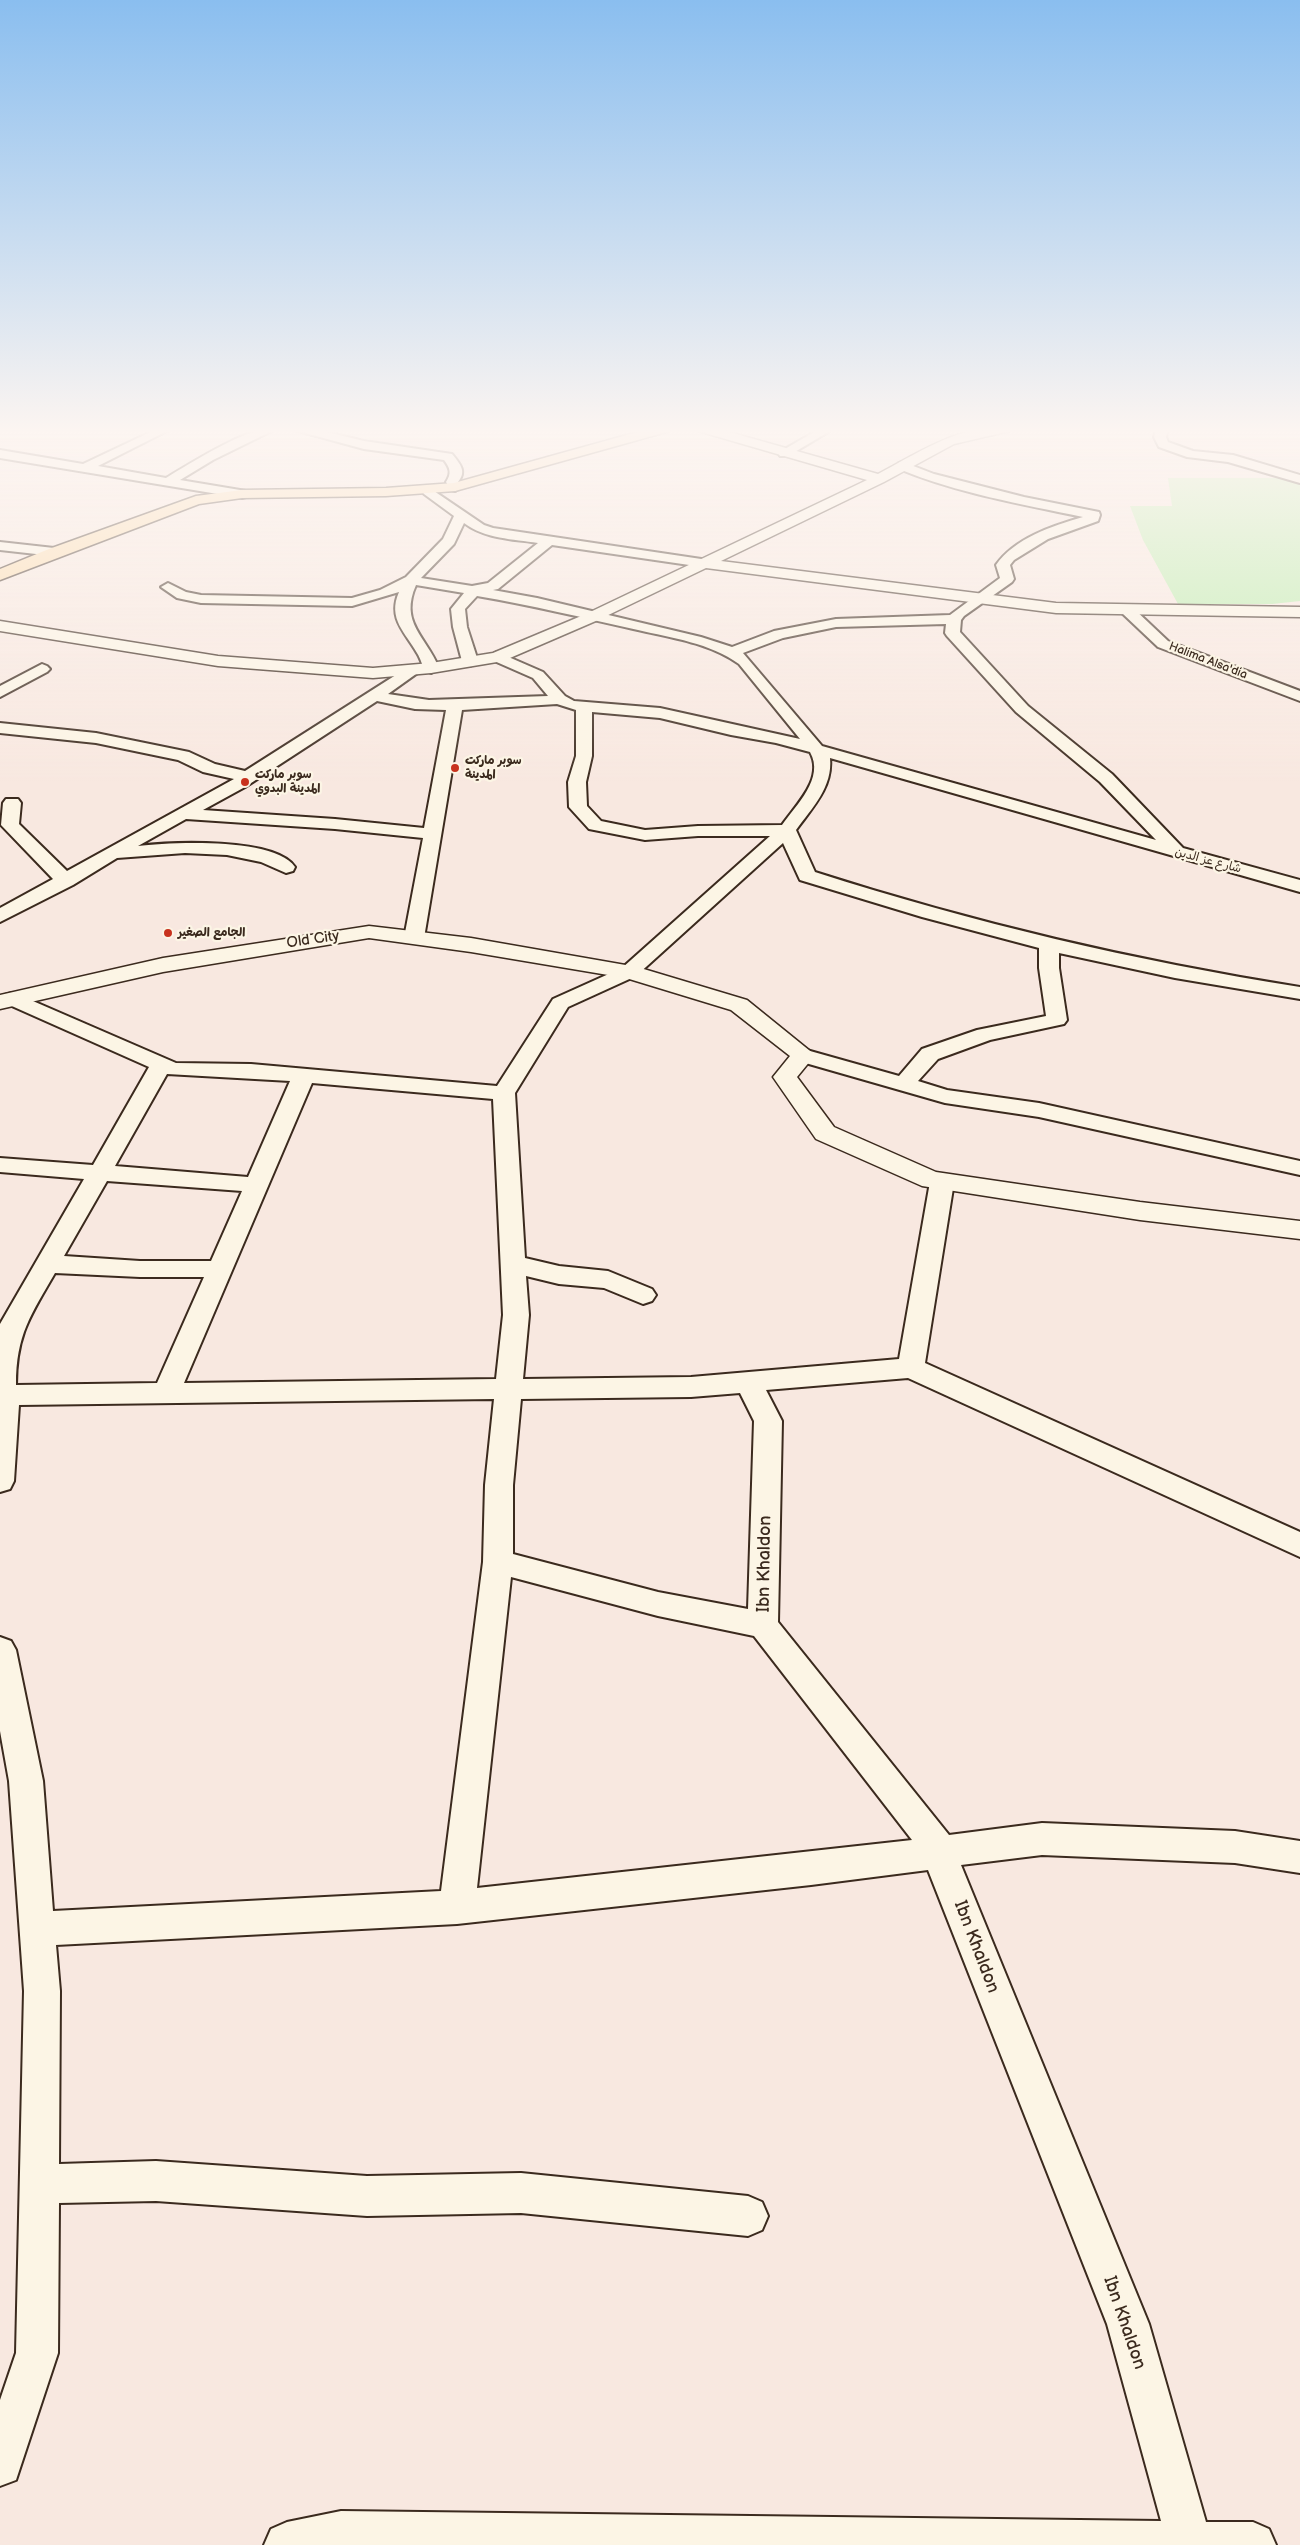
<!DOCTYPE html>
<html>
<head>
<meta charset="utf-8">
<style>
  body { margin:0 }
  canvas { display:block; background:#f8e8e0 }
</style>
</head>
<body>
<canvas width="1300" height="2545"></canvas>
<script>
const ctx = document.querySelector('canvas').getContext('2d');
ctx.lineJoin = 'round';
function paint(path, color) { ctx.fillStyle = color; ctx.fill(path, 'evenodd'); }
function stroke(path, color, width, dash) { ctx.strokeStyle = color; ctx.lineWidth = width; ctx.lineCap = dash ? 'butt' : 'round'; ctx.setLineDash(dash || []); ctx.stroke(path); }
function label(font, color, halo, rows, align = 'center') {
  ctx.font = font + ' "Balsamiq Sans","Playpen Sans Arabic",sans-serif'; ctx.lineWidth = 4.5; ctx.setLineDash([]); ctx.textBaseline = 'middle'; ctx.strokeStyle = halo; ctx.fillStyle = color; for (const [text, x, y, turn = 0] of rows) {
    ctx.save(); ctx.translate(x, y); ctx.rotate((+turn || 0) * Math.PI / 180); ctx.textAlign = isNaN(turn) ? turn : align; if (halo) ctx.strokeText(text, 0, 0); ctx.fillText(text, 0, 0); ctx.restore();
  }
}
paint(new Path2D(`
  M 1168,478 L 1281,478 L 1300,483 L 1300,601 L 1272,604 L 1178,604 L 1143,540 L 1130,506 L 1172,506 Z`), '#bceeae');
const street = new Path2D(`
  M 159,428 L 173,428 L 98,466 L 166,478 C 191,463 250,425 278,428 L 213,460 L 180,480 L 246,491 L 248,494 L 246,497 L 242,498 L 0,458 L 0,450 L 83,464 Z
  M 292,428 L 310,428 L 364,441 L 452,454 C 460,464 467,471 458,482 L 461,487 L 455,491 L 451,490 L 446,482 C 452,473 450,468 444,460 L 364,449 L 294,430 Z
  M 821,428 L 835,428 L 788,456 L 780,456 L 778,453 Z
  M 1157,428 L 1168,428 L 1166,437 L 1168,442 L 1193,451 L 1233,455 L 1300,475 L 1300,483 L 1228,462 L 1187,457 L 1159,447 L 1154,437 Z
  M 903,462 L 934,474 L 1024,497 L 1099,512 L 1100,515 L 1098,521 L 1048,539 L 1014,560 L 1010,565 L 1014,579 L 1012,582 L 964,616 L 961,620 L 960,632 L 1028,706 L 1112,774 L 1183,848 L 1300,880 L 1300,892 L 830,758 C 833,787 812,808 796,830 L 815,872 C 974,923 1135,961 1300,987 L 1300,999 L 1175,978 L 1059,953 L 1059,968 L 1067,1020 L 1064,1024 L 990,1040 L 938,1059 L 918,1081 L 947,1090 L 1039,1103 L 1300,1161 L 1300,1175 L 1039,1117 L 945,1103 L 795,1060 L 792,1055 L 795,1050 L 803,1049 L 899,1076 L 922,1049 L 977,1030 L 1046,1016 L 1039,968 L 1039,948 L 922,917 L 800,880 L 783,843 L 636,976 L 568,1007 L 515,1093 L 525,1258 L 559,1266 L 608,1271 L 652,1289 L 656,1295 L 652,1301 L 643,1304 L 604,1288 L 559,1284 L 526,1276 L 529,1315 L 523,1379 L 691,1377 L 899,1359 L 930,1182 L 934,1177 L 942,1174 L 950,1177 L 954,1182 L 925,1363 L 1300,1532 L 1300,1557 L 908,1378 L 766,1390 L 782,1421 L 778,1622 L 949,1835 L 1042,1823 L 1235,1831 L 1300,1841 L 1300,1873 L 1235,1863 L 1042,1855 L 961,1865 L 1149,2324 L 1206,2522 L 1253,2522 L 1269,2529 L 1276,2545 L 264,2545 L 271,2529 L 287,2522 L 341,2511 L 1161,2521 L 1107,2324 L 928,1870 L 811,1885 L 457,1924 L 56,1945 L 60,1991 L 59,2164 L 156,2161 L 367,2176 L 521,2173 L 748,2196 L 762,2202 L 768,2216 L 762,2230 L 748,2236 L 521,2213 L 367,2216 L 156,2201 L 59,2203 L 58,2353 L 16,2480 L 0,2486 L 0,2400 L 16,2353 L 24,1991 L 9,1781 L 0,1731 L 0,1637 L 11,1641 L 16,1650 L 43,1781 L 53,1911 L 441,1891 L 483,1562 L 485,1485 L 494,1399 L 19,1405 L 14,1481 L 10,1489 L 0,1492 L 0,1324 L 84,1179 L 0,1172 L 0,1158 L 93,1165 L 149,1067 L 5,1003 L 2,999 L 5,995 L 12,993 L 19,995 L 176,1063 L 251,1064 L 497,1086 L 553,999 L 622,968 L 770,836 L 698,836 L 645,840 L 589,829 L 569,807 L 568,782 L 576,756 L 576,710 L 557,704 L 462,710 L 424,938 L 421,942 L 407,942 L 404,938 L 423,838 L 335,829 L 186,819 L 138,846 C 171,842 275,837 295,867 L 293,871 L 286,873 L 261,862 L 227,855 L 185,853 L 117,858 L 73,885 L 0,922 L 0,908 L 53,879 L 1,825 L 3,803 L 6,799 L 18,799 L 21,803 L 19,824 L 67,871 L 234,779 L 203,772 L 178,760 L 96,743 L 0,733 L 0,723 L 96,733 L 189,752 L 215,764 L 245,771 L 410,666 L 420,666 L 423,669 L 388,694 L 429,700 L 548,696 L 533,678 L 492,660 L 489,657 L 497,652 L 543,672 L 565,696 L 574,701 L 660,708 L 800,739 L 739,664 C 710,643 672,638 638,630 C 584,618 531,605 477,596 L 465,609 L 467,627 L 478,661 L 470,666 L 462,661 L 453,627 L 451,609 L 464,593 L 416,585 C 399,623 426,636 439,668 L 431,673 L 426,671 C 422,666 421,659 417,653 C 406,633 387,619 399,592 L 352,606 L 201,603 L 177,598 L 161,587 L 168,583 L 186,592 L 201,595 L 352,598 L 380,590 L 406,577 L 443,539 L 454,516 L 424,494 L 422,491 L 424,488 L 428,487 L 484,525 L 493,528 L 708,560 L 710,563 L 703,567 L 552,545 L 498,589 L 493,590 L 537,598 L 701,637 L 732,647 L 774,631 L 836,619 L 950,615 L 1000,578 L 996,565 C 1015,538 1052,526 1083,517 C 1021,504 957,493 899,469 L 897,466 L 899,463 ZM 464,523 C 485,539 513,539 538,543 L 488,583 L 472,586 L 421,578 L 454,544 ZM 946,624 L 945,633 L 947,636 L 1016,712 L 1100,782 L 1156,840 L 822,746 L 743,653 L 783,638 L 836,627 ZM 377,701 L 415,709 L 446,710 L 424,828 L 335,819 L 203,810 L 245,787 ZM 592,712 L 660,718 L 731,735 L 776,743 L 810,752 C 825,778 796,805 782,825 L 698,826 L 645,830 L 601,821 L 587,806 L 586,782 L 592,756 ZM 167,1074 L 290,1081 L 248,1177 L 115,1166 ZM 312,1083 L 493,1099 L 503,1315 L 496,1379 L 184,1383 ZM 107,1181 L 242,1191 L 211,1261 L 140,1261 L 64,1256 ZM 55,1273 L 140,1277 L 204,1277 L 157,1383 L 16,1385 C 16,1334 31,1315 55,1273 ZM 740,1393 L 754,1421 L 748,1609 L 658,1592 L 513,1554 L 513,1485 L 521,1399 L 691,1397 ZM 511,1577 L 658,1616 L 754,1636 L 912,1840 L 477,1888 Z
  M 0,542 L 54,548 L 61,552 L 54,556 L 0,550 Z
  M 1127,606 L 1132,607 L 1168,641 L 1300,691 L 1300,701 L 1158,647 L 1122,613 L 1120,610 Z
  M 42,664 L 47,666 L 50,669 L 47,672 L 0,697 L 0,686 Z`);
const secondary = new Path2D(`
  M 697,428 L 715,428 L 878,474 C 918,453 963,422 1011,428 L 1010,431 L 954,444 L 884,482 L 721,561 L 1056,603 L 1300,607 L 1300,617 L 1056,613 L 706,568 L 598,620 L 503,661 L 431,673 L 373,678 L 218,666 L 0,631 L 0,621 L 218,656 L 373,668 L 431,663 L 493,653 L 586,614 L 867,480 L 698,431 Z
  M 369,926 L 471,938 L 637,967 L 747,1000 L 815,1055 L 797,1077 L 834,1127 L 936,1172 L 1140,1202 L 1300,1221 L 1300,1239 L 1140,1220 L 922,1186 L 816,1139 L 773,1077 L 790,1056 L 731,1010 L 626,978 L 471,952 L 369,938 L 163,972 L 0,1009 L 0,995 L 163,958 Z`);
const primary = new Path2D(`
  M 652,428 L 671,428 L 670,431 L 455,491 L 386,496 L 242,498 L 199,504 L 0,580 L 0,569 L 49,549 L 196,496 L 242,490 L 386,488 L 454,483 Z`);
stroke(street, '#3b2a1e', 4);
stroke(secondary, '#3b2a1e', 3);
stroke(primary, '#3b2a1e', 3);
paint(street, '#fcf5e5');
paint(secondary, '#fcf5e5');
paint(primary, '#fcdcac');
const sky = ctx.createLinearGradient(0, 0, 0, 784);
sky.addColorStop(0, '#8abeef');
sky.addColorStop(0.55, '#fcf5f1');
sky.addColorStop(1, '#fcf5f100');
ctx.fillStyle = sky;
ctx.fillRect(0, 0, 1300, 784);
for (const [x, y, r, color] of [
  [455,768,5,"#c8321e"],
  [245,782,5,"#c8321e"],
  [168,933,5,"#c8321e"]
]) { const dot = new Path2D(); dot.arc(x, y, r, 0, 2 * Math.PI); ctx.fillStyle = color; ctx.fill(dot); stroke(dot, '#fcf5e5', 2); }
label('12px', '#3b2a1e', '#fcf5e5', [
  ["Halima Alsa'dia",1208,661,21],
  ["شارع عز الدين",1208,861,15]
]);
label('bold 12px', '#3b2a1e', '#fcf5e5', [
  ["سوبر ماركت",465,761],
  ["المدينة",465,775],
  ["سوبر ماركت",255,775],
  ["المدينة البدوي",255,789],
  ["الجامع الصغير",178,933]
], 'left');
label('15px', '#3b2a1e', '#fcf5e5', [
  ["Old City",313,940,-8]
]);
label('18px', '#3b2a1e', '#fcf5e5', [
  ["Ibn Khaldon",765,1564,-89],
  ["Ibn Khaldon",976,1947,69],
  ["Ibn Khaldon",1124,2323,71]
]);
</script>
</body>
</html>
